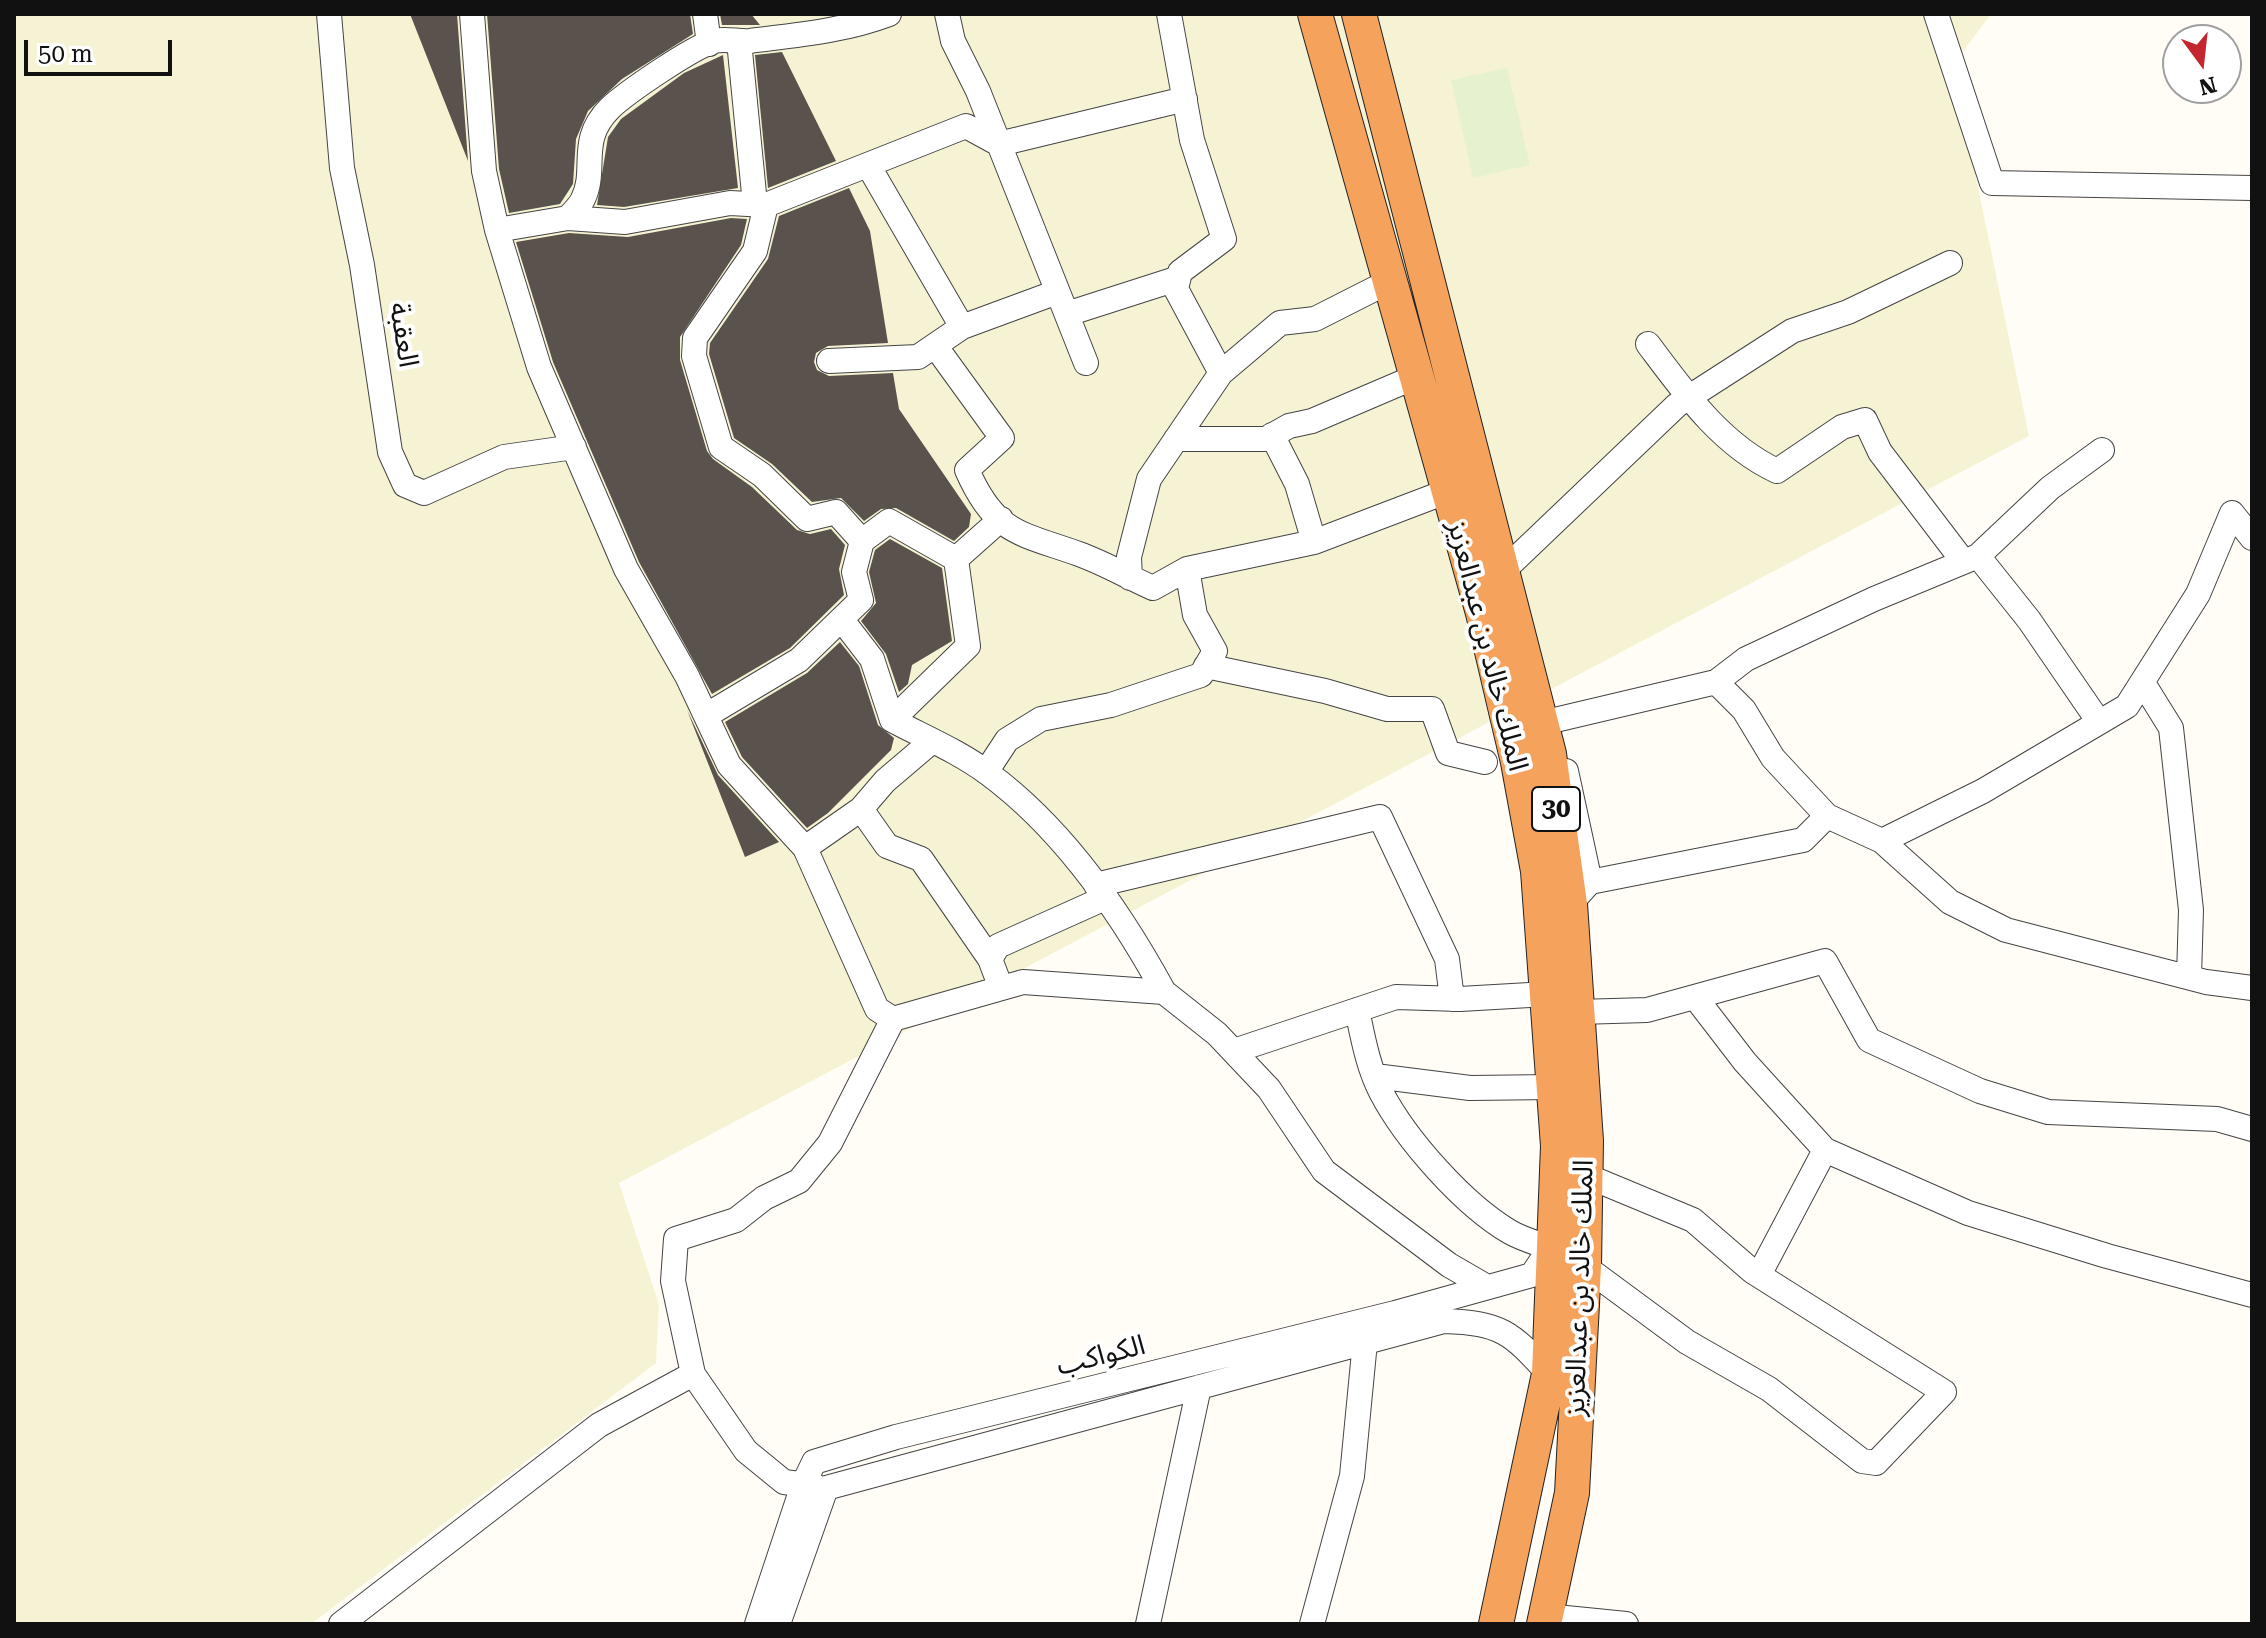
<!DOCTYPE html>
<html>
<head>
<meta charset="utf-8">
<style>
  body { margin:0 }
  #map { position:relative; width:2266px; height:1638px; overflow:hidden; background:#fffdf5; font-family:"Roboto Serif",serif }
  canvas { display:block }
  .frame { position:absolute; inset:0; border:16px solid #111; pointer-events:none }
  .north { position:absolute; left:2162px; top:24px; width:80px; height:80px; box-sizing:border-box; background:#fff; border:2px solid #a0a0a0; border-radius:50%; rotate:165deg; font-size:22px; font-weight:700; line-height:32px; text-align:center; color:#111 }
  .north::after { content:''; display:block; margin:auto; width:28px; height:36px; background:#c4262e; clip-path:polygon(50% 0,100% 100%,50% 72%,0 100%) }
  .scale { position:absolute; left:24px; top:40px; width:148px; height:36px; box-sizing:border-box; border:4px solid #111; border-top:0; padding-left:10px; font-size:24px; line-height:28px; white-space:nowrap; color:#111; -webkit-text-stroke:6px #fff; paint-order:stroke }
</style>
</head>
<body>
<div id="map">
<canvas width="2266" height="1638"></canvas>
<div class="frame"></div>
<div class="north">N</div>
<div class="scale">50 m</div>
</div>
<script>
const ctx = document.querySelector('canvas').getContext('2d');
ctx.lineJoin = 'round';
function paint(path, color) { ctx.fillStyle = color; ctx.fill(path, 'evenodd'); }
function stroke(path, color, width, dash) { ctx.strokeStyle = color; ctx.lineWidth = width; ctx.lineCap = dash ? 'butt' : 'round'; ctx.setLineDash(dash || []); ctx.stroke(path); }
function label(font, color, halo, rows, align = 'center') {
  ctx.font = font + ' "Roboto Serif","Noto Sans Arabic",serif'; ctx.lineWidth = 8; ctx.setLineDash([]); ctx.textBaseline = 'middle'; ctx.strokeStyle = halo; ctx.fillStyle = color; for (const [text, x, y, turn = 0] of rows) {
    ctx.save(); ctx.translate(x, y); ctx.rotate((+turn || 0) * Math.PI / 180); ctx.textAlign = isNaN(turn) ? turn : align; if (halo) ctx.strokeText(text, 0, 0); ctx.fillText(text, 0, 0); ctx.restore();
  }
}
paint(new Path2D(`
  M 14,14 L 1991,14 L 1953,65 L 2029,436 L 619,1183 L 659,1304 L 656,1363 L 311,1624 L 14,1624 Z`), '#f6f3d4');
paint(new Path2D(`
  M 1507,68 L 1530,165 L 1473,178 L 1451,80 Z`), '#e6f2cf');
paint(new Path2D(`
  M 410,14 L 457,14 L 468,161 Z
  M 487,14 L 690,14 L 693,34 L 622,79 L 588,111 L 576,139 L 573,184 L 560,204 L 509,213 L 499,169 Z
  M 720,14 L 751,14 L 760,25 L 722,25 Z
  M 782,52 L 836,161 L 768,188 L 755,55 Z
  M 723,55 L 738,188 L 624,207 L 597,205 L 608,137 L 621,119 L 684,73 Z
  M 849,188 L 870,231 L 888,343 L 828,346 L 816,353 L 814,362 L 817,370 L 829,376 L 893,373 L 899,409 L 971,514 L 969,527 L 954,541 L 896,508 L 881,509 L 864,521 L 841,498 L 812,502 L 772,464 L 734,438 L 709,354 L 710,343 L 768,259 L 779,216 Z
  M 731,218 L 747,219 L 741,245 L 680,337 L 680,360 L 707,451 L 713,459 L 752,487 L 797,530 L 810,534 L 831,529 L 845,545 L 839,569 L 844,595 L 790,648 L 712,694 L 639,562 L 553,362 L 516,242 L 569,233 L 628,237 Z
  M 890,539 L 942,568 L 952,641 L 912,665 L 908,684 L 899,692 L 886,654 L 861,621 L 876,603 L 869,572 L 875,550 Z
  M 840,642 L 859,666 L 878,725 L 894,738 L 891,750 L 828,813 L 807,828 L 742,757 L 725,722 L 807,673 Z
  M 687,710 L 718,775 L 779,842 L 745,857 Z`), '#5a524d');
const minor = new Path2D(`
  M 329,14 L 342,168 L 362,265 L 390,452 L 405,485 L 424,493 L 504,457 L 574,447
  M 472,14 L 484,171 L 497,230 L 539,367 L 626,569 L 687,676 L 729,765 L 805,848 L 877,1009 L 893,1019 L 1023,982 L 1164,992 L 1217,1034 L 1269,1089 L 1324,1171 L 1449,1265 L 1487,1287
  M 705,14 L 709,44
  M 947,14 L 953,41 L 978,91 L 1086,363
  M 1169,14 L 1192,140 L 1224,239 L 1180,272 L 1176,289 L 1221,373
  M 1936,14 L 1992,183 L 2252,188
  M 739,41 L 755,204
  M 868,165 L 962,327
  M 766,205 L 755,251 L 695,338 L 694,356 L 721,447 L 762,475 L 807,519 L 836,512 L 862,541 L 889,521 L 956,559
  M 568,218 L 625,222 L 730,203 L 766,205 L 966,126 L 999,144 L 1185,99
  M 497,230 L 568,218 C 573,212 580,206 583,199 C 598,168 577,141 610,108 C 627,92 693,47 714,41 C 724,38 739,42 750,41 C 797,35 844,31 889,14
  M 1067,314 L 1176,279
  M 1648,344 C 1684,392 1721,445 1777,471 L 1842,427 L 1865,420 L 1880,452 L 1963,561
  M 936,347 L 1002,438 L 967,470 C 995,534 1020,533 1079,554 C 1104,563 1128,577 1153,588 L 1187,569 L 1314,542 L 1448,491
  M 829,361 L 918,357 L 962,327 L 1057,292
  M 1272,435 L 1297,484 L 1314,542
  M 1176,439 L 1266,439 L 1289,426 L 1312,421 L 1415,377
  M 1978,556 L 2029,620 L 2099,722
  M 956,559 L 1001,519
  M 1503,571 L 1677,405 L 1792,331 L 1848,312 L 1950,263
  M 1130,578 L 1129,557 L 1149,479 L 1221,373 L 1280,323 L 1315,319 L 1388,282
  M 842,620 L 872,659 L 892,720 C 924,737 960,752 989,774 C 1063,829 1120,911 1164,992
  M 1206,666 L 1325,691 L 1387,709 L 1432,709 L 1448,753 L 1485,762
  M 1716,682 L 1746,659 L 1874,599 L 1978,556 L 2050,488 L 2102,450
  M 2143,683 L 2171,728 L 2191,910 L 2189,977
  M 707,715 L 799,660 L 861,600 L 854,572 L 862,541
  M 892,720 L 968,646 L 956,559
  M 1555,720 L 1716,682 L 1744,710 L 1773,758 L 1827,816
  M 1566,771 L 1590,882
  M 986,772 L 1007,740 L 1041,719 L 1111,705 L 1201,675 L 1215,651 L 1195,615 L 1187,569
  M 861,809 L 887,846 L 921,859 L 990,959 L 1001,988
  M 1882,841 L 1983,791 L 2127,706 L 2198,594 L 2232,513 L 2252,538
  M 805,848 L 861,809 L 885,781 L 932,741
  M 1096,885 L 1380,817 L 1447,959 L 1452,999
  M 1570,904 L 1590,882 L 1803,840 L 1827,816 L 1882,841 L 1950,902 L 2006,930 L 2206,982 L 2252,988
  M 990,959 L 998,946 L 1105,898
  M 1695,997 L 1745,1062 L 1825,1150 L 1968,1213 L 2107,1256 L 2252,1295
  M 1357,1010 C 1363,1038 1368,1067 1381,1092 C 1406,1140 1464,1205 1510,1232 C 1522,1239 1537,1243 1550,1248
  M 1578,1012 L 1647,1010 L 1825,961 L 1869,1040 L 1980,1091 L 2048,1112 L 2217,1119 L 2252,1129
  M 1234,1051 L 1396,997 L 1460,999 L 1547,994
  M 1375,1076 L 1470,1088 L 1553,1087
  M 1584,1266 L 1687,1342 L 1769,1389 L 1862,1461 L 1876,1463 L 1944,1392 L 1752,1271 L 1693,1220 L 1587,1176
  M 1759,1275 L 1825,1150
  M 815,1486 L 784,1482 L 746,1451 L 693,1374 L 673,1281 L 676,1239 L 736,1220 L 764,1198 L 799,1181 L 830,1143 L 893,1019
  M 1546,1616 L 1626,1624
  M 341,1624 L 599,1425 L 693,1374
  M 757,1624 L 803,1485 L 814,1462 L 896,1437 L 1395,1313 L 1532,1275 L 1554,1242
  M 778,1624 L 826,1488 L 1444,1321 C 1501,1323 1511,1332 1549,1374
  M 1148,1624 L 1199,1387
  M 1312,1624 L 1352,1476 L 1365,1342`);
const highway = new Path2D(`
  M 1315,14 L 1483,613 L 1518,762 L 1538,871 L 1558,1146 L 1549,1374 L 1496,1624
  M 1359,14 L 1549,754 L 1570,904 L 1586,1141 L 1584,1266 L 1572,1493 L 1544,1624`);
stroke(minor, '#444', 26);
stroke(highway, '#222', 36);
stroke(minor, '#fff', 24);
stroke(highway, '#f5a25d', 34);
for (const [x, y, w] of [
  [1556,809,48]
]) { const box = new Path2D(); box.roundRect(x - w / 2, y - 22, w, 44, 6); ctx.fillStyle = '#fff'; ctx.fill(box); stroke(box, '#111', 2); }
label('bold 26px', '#111', null, [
  ["30",1556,809]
]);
label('28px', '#111', '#fff', [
  ["العقبة",403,335,81],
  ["الملك خالد بن عبدالعزيز",1487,646,76],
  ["الملك خالد بن عبدالعزيز",1580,1288,-88],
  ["الكواكب",1101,1356,-14]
]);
</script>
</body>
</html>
